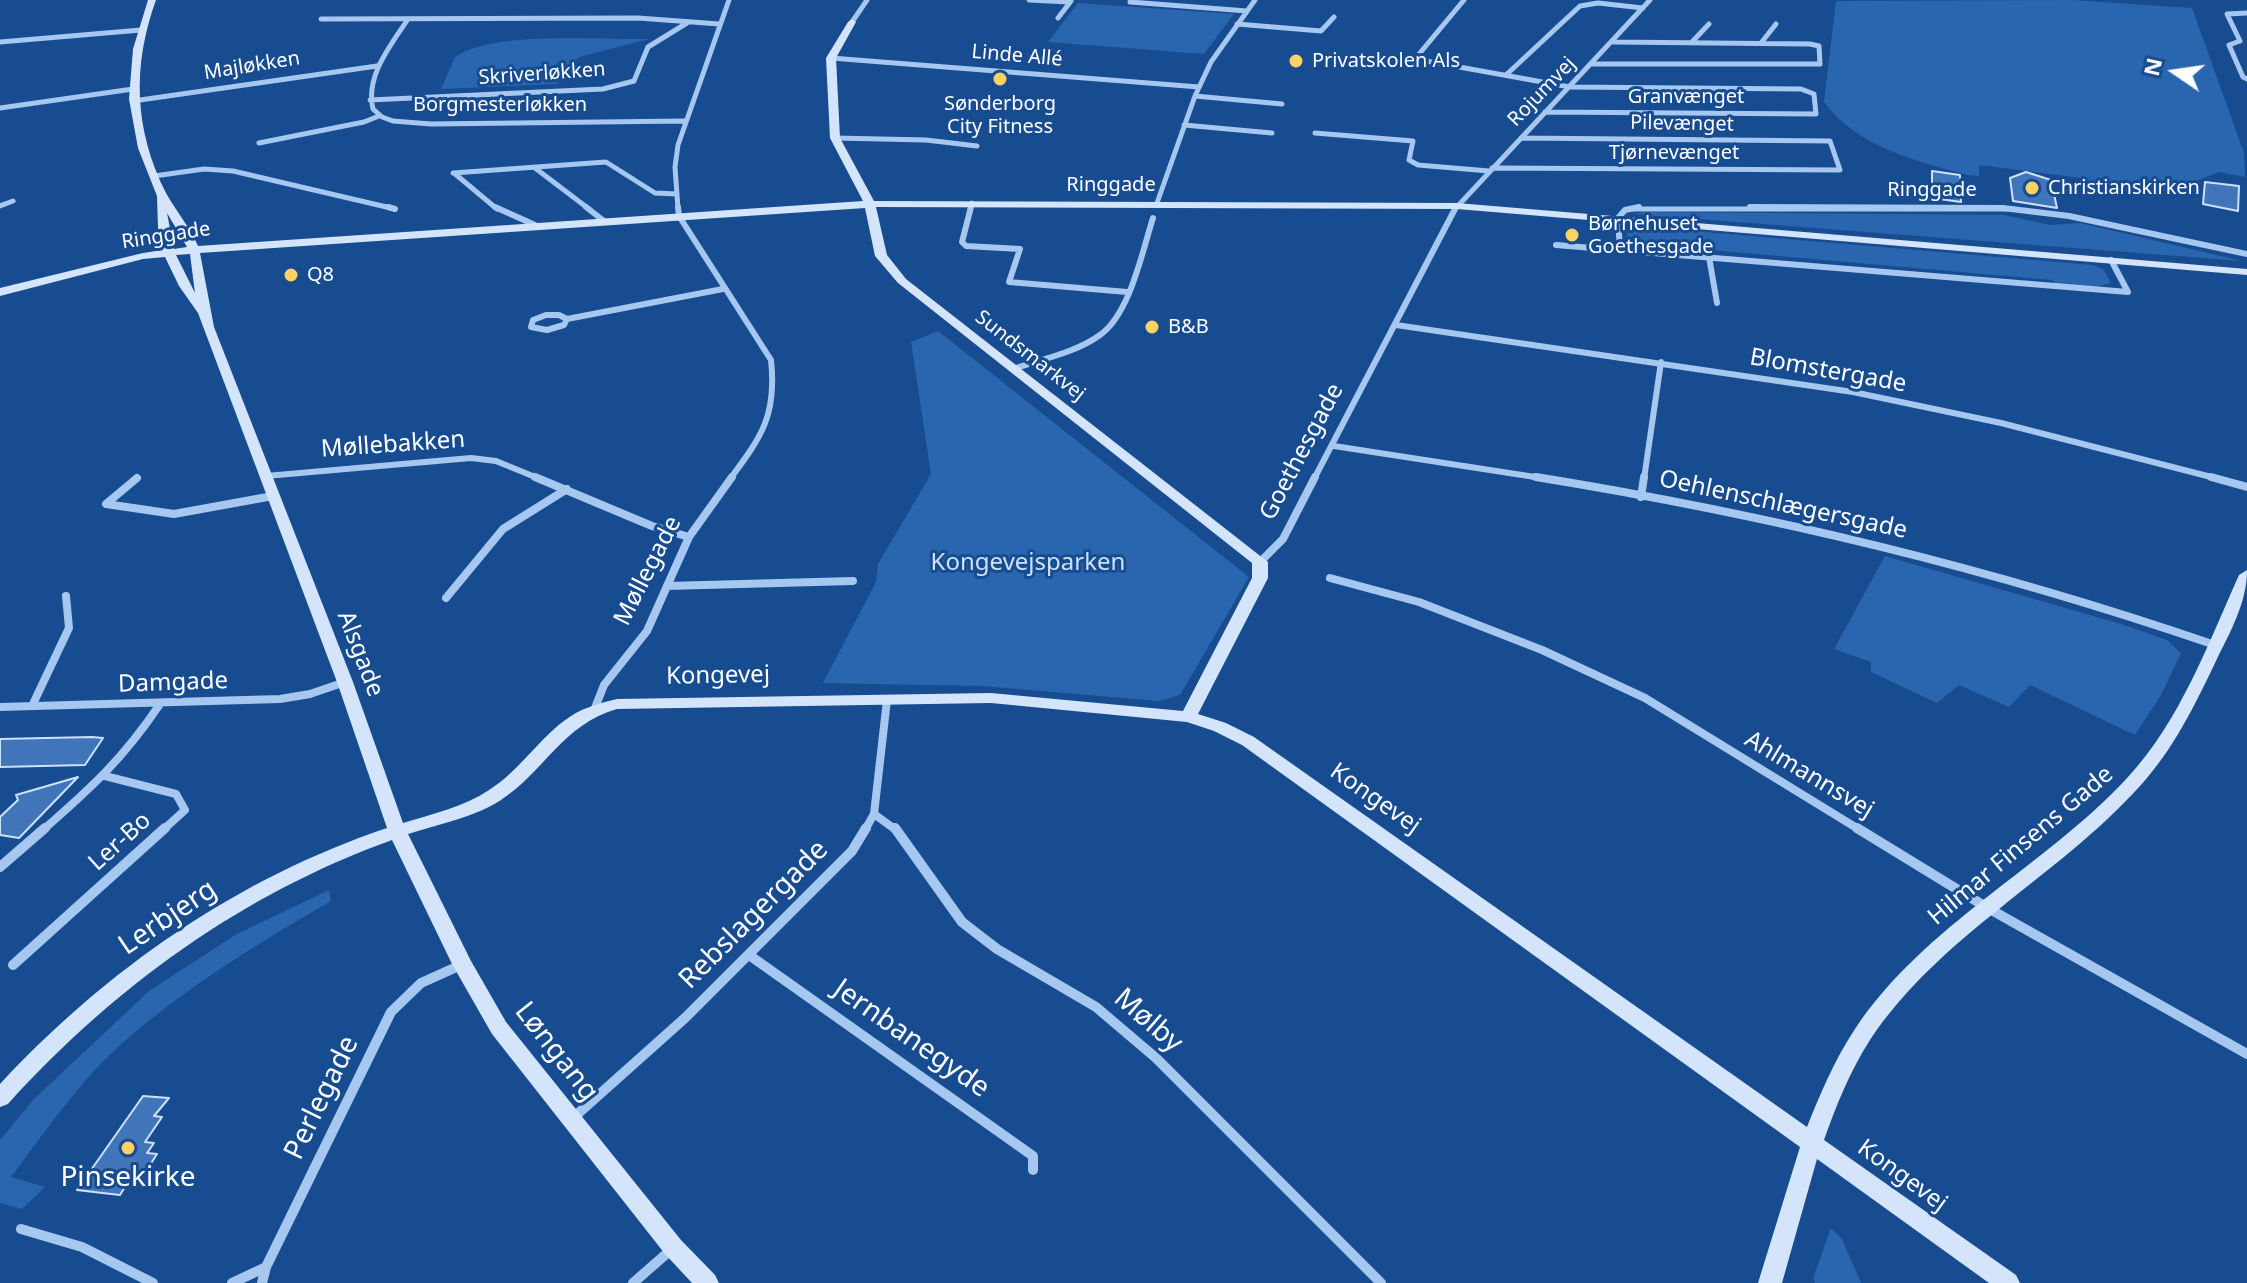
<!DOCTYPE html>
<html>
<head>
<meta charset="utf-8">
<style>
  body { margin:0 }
  #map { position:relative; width:2247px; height:1283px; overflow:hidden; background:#174c91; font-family:"Noto Sans",sans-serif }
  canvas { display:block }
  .north { position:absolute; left:2135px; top:32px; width:80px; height:80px; -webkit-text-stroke:6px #174c91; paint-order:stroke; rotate:283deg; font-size:22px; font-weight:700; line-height:32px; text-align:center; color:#fff }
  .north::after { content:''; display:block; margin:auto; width:28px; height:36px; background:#fff; clip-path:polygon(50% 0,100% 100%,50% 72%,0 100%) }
</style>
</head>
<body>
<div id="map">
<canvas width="2247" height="1283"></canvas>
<div class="north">N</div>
</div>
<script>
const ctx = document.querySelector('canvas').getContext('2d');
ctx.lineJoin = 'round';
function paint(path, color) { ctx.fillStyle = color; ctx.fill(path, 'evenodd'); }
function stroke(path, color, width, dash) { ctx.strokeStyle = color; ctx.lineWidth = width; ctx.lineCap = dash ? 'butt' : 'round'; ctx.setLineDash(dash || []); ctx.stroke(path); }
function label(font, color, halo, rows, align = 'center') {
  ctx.font = font + ' "Noto Sans",sans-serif'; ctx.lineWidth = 6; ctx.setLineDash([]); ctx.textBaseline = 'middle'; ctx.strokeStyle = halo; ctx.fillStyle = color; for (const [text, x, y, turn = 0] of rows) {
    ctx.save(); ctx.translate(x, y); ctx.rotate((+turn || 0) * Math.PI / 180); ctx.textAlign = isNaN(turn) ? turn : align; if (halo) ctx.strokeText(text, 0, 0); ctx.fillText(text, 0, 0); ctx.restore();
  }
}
paint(new Path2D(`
  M 2072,0 L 2192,8 L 2244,153 L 2245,177 L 2219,172 L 2170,191 L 2085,195 L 2081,178 L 1979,165 L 1979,176 L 1968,175 C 1916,161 1857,147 1824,102 L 1836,1 Z
  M 1078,3 L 1234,14 L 1204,54 L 1048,42 Z
  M 649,39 L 579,57 L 556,84 L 441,89 L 455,57 C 496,30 598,40 649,39 Z
  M 1645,212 L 2004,215 L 2051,225 L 2080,223 L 2242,261 L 1633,214 Z
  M 1633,226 L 2093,265 L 2103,269 L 2111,283 L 2094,288 L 2055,285 L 2052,280 L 1688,248 L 1686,254 L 1636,249 L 1628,243 L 1627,231 Z
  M 938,331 L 1249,577 L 1180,695 L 1159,701 L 982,686 L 823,683 L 876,582 L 878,564 L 931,474 L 911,342 Z
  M 1885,556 L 2121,624 L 2167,640 L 2181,653 L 2161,695 L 2135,735 L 2030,685 L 2009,707 L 1959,685 L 1937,703 L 1871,672 L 1871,662 L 1834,649 Z
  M 329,890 L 331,901 C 250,948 147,1010 85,1081 C 59,1111 35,1145 11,1177 L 45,1187 L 22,1209 L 0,1203 L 0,1140 L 33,1100 L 149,991 L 237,934 Z
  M 1831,1228 L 1842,1239 L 1861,1283 L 1815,1283 L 1813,1278 Z`), '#2a66af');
const building = new Path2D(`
  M 1932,171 L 1960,175 L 1961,202 L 1932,198 Z
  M 2026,172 L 2051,180 L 2057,208 L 2013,201 L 2010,178 Z
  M 2205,182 L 2239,186 L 2238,211 L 2203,204 Z
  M 92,737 L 103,738 L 85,765 L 0,767 L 0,739 Z
  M 78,777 L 19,838 L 0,835 L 0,817 L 18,800 L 16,795 Z
  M 143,1096 L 169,1098 L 154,1116 L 162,1117 L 145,1142 L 154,1143 L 147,1153 L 157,1154 L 136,1187 L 126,1185 L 120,1195 L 77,1190 Z`);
paint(building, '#4076b9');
stroke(building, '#cce1fb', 2);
stroke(new Path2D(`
  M 1029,0 L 1069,2
  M 1464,0 L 1415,59 L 1570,87 L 1801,89 L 1814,94 L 1816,114 L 1545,112
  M 1130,2 L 1247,11
  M 2247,13 L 2227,14 L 2240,41 L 2229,45 L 2243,77 L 2247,79
  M 1058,18 L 1071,1
  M 321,19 L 638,18 L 719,24
  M 408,19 C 391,45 365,76 373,109 L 382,117 L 393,121 L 431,124 L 684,121
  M 852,22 L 867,0
  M 1237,24 L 1321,31 L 1334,17
  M 0,42 L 141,30
  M 1691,43 L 1709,24
  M 1761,43 L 1776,24
  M 831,58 L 1199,87
  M 1592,64 L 1820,64 L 1819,46 L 1810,44 L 1613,42
  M 1506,75 L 1580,6 L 1598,3 L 1643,8
  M 1195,96 L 1282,104
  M 370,100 L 603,89 L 634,81 L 648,47 L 687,23
  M 133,101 L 377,66
  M 0,108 L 133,89
  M 1184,125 L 1272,133
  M 1315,133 L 1413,141 L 1409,160 L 1418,165 L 1489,171
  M 835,138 L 926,140 L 977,146
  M 259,143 L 364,122 L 379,116
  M 535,168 L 589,209
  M 1492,168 L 1840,170 L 1830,141 L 1521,138
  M 453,173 L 606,162 L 655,193 L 677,194
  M 454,173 L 497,209
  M 154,176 L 204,169 L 233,171 L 395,209
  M 1157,203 L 1195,96 L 1211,62 L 1255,0
  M 0,206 L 13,201
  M 678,209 L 675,167 L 678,145 L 729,0
  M 970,209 L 972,203
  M 1455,209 L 1650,0
  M 1629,209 L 2014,209`), '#a5c7f0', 5);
stroke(new Path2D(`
  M 388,207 L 395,209
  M 495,207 L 535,225
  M 586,207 L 604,221
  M 678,207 L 679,216 L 771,360 C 777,415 762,436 730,479
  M 971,207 L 962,242 L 966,246 L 1020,249 L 1009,282 L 1127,292
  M 1750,207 L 2003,208 L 2069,216 L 2247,254
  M 1556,245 L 2128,292 L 2111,260
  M 1620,250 L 1618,218 L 1625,210 L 1639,207
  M 1709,257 L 1717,303
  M 546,315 L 559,315 L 567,319 L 564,325 L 547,330 L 531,327 L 533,320 Z
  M 567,319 L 723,289
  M 1396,325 L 1853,392 L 2001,423 L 2219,479
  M 1013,369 C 1042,359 1075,353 1100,335 C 1130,314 1142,252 1153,218
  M 1334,446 L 1548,479
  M 266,476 L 471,458 L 496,461 L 540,479
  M 1314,479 L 1456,207
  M 1644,479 L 1661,362`), '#a5c7f0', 6);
stroke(new Path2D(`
  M 535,477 L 652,526 L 689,537
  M 1536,477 C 1771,515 1990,568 2215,645
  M 2211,477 L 2247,487
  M 137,478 L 106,504 L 174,514 L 273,496
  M 1641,497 L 1644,477
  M 1260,562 L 1283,539 L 1315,477
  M 1330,578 L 1419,602 L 1542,650 L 1645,698 L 1860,830
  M 667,586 L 853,581
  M 446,598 L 503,529 L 567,489
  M 32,706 L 69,628 L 66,596
  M 0,707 L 280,699 L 310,694 L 345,682
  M 595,708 L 604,685 L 647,631 L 689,537 L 732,477
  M 105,776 L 176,794 L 185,810 L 163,830
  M 874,814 L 896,830
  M 43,830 C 92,787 123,759 160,704
  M 865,830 L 874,814 L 887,700`), '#a5c7f0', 8);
stroke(new Path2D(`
  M 895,828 L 962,922 L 997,949 L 1096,1007 L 1156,1058 L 1381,1283
  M 1857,828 L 1986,907 L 2247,1054
  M 0,867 L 45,828
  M 749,955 L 1033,1156 L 1033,1170
  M 13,965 L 165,828
  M 573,1118 L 685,1018 L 852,851 L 866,828
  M 21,1229 L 82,1247 L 153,1283
  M 232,1283 L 266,1267
  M 262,1283 L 266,1267 L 391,1012 L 421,983 L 461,965
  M 633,1283 L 673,1248`), '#a5c7f0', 10);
paint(new Path2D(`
  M 148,0 L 156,0 C 132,66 134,130 166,193 C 176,211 190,227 198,246 L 863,201 L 830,138 L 826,58 L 848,22 L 852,19 L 856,22 L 836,58 L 840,138 L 874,201 L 1457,203 L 2247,269 L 2247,275 L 1457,209 L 876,207 L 887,255 L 906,279 L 1268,562 L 1268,578 L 1198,714 L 1226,723 L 1254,737 L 1807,1127 C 1820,1094 1835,1059 1855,1029 C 1925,924 2044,868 2128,777 C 2180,721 2208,644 2239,575 L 2247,570 C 2247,603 2230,632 2216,661 C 2195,705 2173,750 2140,786 C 2057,878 1940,935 1870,1040 C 1850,1071 1836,1106 1824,1140 L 2016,1275 L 2020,1283 L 1989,1283 L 1817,1159 L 1782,1283 L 1758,1283 L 1800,1147 L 1242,745 L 1214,731 L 1187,722 L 991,703 L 617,709 C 562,725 545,771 501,800 C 473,818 439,824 408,834 L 471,961 L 506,1022 L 681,1240 L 715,1275 L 719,1283 L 692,1283 L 665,1254 L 492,1034 L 452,964 L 392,840 C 242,894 114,987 8,1104 L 0,1107 L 0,1084 C 107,969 238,878 387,828 L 337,682 L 198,313 L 179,286 L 165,257 L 143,259 L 0,296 L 0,288 L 143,253 L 163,250 L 158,228 L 157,196 L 138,148 L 129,99 L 133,49 ZM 865,208 L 875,256 L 898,283 L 1252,563 L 1252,578 L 1183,711 L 991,693 L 617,699 C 601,703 585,707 571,716 C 540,736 521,770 489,790 C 464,807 432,814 403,823 L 353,682 L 214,327 L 200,253 ZM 167,213 L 187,247 L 174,249 ZM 190,254 L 195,293 L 176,255 Z`), '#d3e4fb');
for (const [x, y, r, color] of [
  [1296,61,8,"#ffd264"],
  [1000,79,8,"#ffd264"],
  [2032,188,8,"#ffd264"],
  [1572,235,8,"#ffd264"],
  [291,275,8,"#ffd264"],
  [1152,327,8,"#ffd264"],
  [128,1148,8,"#ffd264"]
]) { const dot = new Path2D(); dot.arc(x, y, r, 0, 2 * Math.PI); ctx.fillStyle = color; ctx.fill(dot); stroke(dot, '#174c91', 3); }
label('20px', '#fff', '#174c91', [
  ["Linde Allé",1017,56,5],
  ["Majløkken",252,66,-9],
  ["Skriverløkken",542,74,-4],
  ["Rojumvej",1542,92,-46],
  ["Granvænget",1686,97],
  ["Borgmesterløkken",500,105],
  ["Pilevænget",1682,124,1],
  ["Tjørnevænget",1674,153],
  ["Ringgade",1111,185],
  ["Ringgade",1932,190],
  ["Ringgade",166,236,-9],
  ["Sundsmarkvej",1030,356,38]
]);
label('20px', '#fff', '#174c91', [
  ["Privatskolen Als",1312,61],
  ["Sønderborg",1000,104,"center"],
  ["City Fitness",1000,127,"center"],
  ["Christianskirken",2048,188],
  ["Børnehuset",1588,224],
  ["Goethesgade",1588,247],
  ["Q8",307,275],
  ["B&B",1168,327]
], 'left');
label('24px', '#fff', '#174c91', [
  ["Blomstergade",1828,371,10],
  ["Møllebakken",393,445,-4],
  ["Goethesgade",1302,452,-62],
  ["Oehlenschlægersgade",1783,505,12],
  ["Møllegade",648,571,-63],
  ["Alsgade",360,654,69],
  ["Kongevej",718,676,-1],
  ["Damgade",173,683,-2],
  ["Ahlmannsvej",1809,775,31],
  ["Kongevej",1375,799,35],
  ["Ler-Bo",120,842,-42],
  ["Hilmar Finsens Gade",2021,846,-40],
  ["Kongevej",1902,1176,36]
]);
label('24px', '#cce1fb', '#174c91', [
  ["Kongevejsparken",1028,563]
]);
label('28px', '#fff', '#174c91', [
  ["Rebslagergade",754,915,-45],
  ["Lerbjerg",168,918,-34],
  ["Mølby",1148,1021,41],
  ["Jernbanegyde",911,1039,35],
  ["Løngang",556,1052,52],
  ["Perlegade",322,1098,-64]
]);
label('28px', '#fff', '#174c91', [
  ["Pinsekirke",128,1178]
]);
</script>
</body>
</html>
